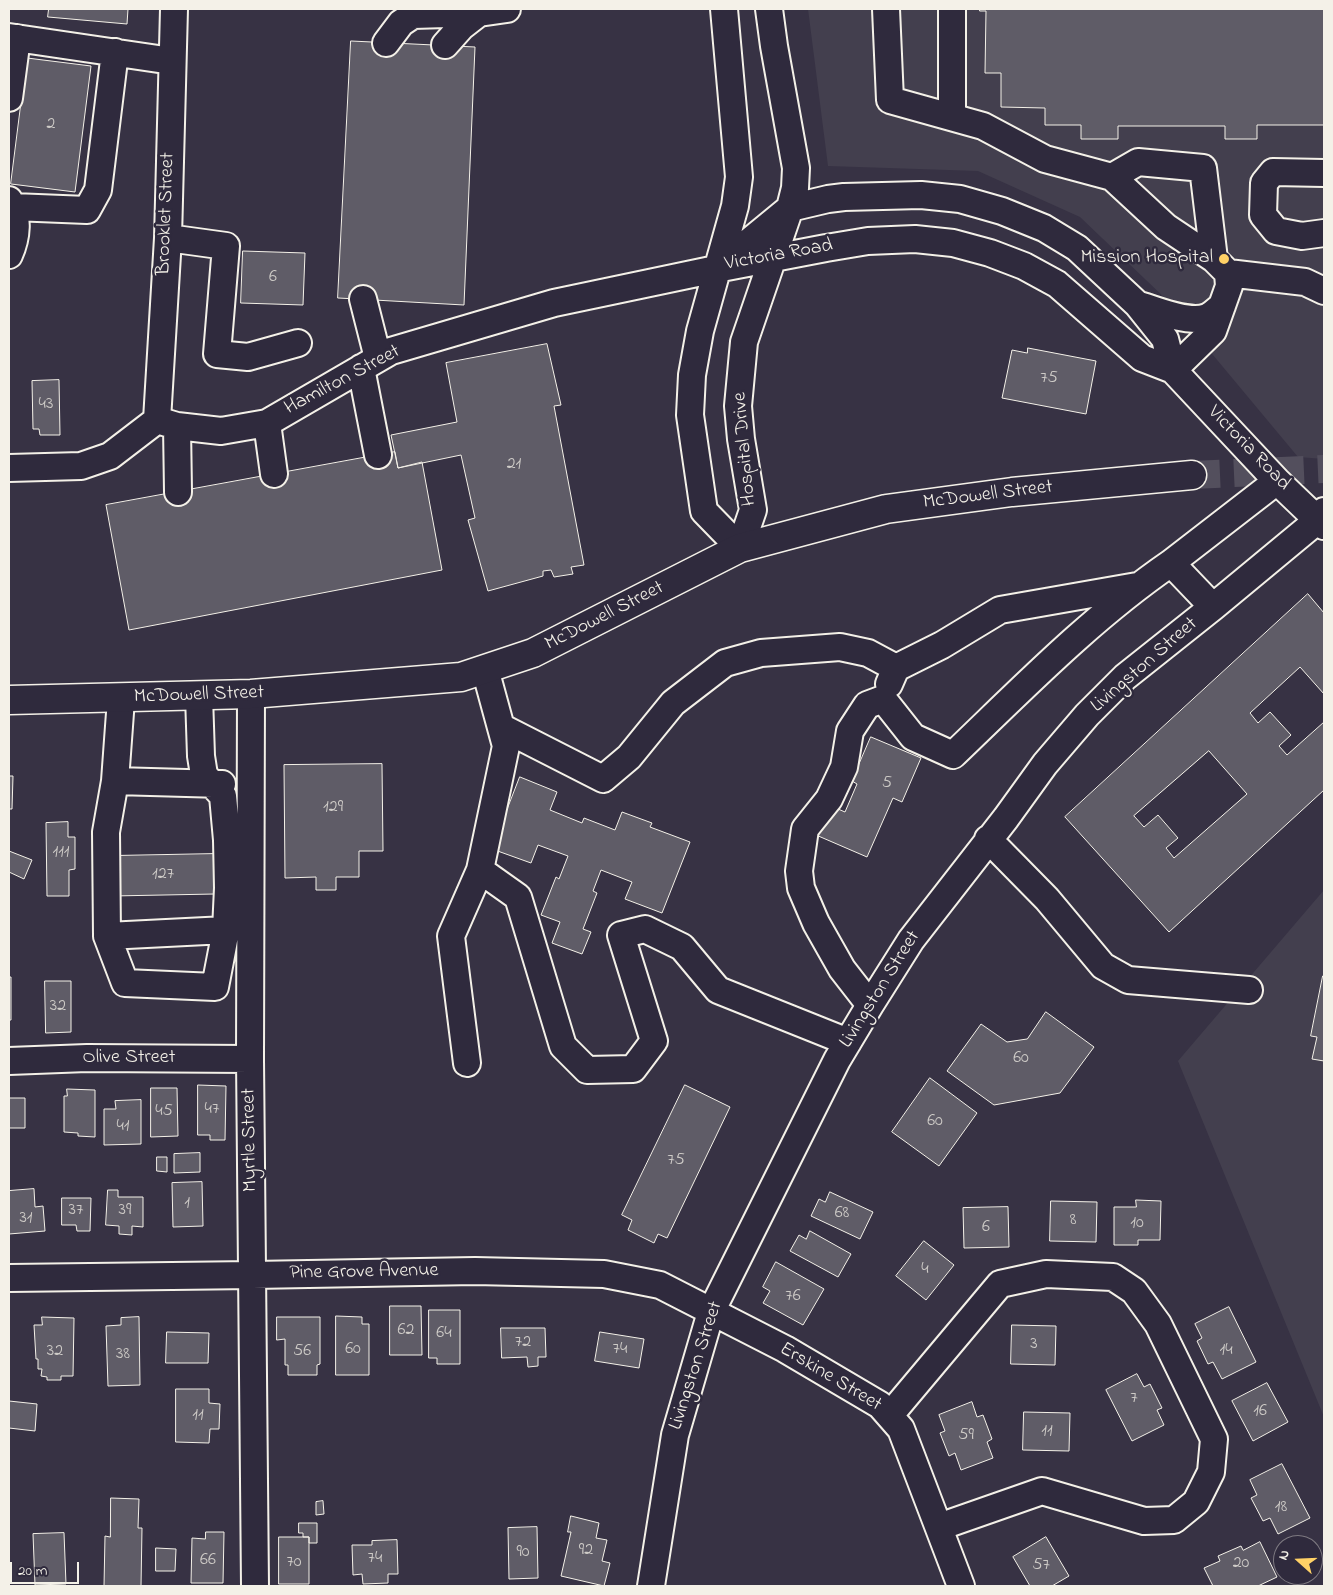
<!DOCTYPE html>
<html>
<head>
<meta charset="utf-8">
<style>
  body { margin:0 }
  #map { position:relative; width:1333px; height:1595px; overflow:hidden; background:#373244; font-family:"Indie Flower",sans-serif }
  canvas { display:block }
  .frame { position:absolute; inset:0; border:10px solid #f4f1e8; pointer-events:none }
  .north { position:absolute; left:1273px; top:1535px; width:50px; height:50px; box-sizing:border-box; background:#2f2a3d; border:1px solid #7e7a81; border-radius:50%; rotate:290deg; font-size:14px; font-weight:700; line-height:20px; text-align:center; color:#f4f1e8 }
  .north::after { content:''; display:block; margin:auto; width:18px; height:22px; background:#ffd166; clip-path:polygon(50% 0,100% 100%,50% 72%,0 100%) }
  .scale { position:absolute; left:10px; top:1562px; width:69px; height:22px; box-sizing:border-box; border:2px solid #f4f1e8; border-top:0; padding-left:6px; font-size:15px; line-height:18px; white-space:nowrap; color:#f4f1e8; -webkit-text-stroke:4px #2f2a3d; paint-order:stroke }
</style>
</head>
<body>
<div id="map">
<canvas width="1333" height="1595"></canvas>
<div class="frame"></div>
<div class="north">N</div>
<div class="scale">20 m</div>
</div>
<script>
const ctx = document.querySelector('canvas').getContext('2d');
ctx.lineJoin = 'round';
function paint(path, color) { ctx.fillStyle = color; ctx.fill(path, 'evenodd'); }
function stroke(path, color, width, dash) { ctx.strokeStyle = color; ctx.lineWidth = width; ctx.lineCap = dash ? 'butt' : 'round'; ctx.setLineDash(dash || []); ctx.stroke(path); }
function label(font, color, halo, rows, align = 'center') {
  ctx.font = font + ' "Indie Flower",sans-serif'; ctx.lineWidth = 5; ctx.setLineDash([]); ctx.textBaseline = 'middle'; ctx.strokeStyle = halo; ctx.fillStyle = color; for (const [text, x, y, turn = 0] of rows) {
    ctx.save(); ctx.translate(x, y); ctx.rotate((+turn || 0) * Math.PI / 180); ctx.textAlign = isNaN(turn) ? turn : align; if (halo) ctx.strokeText(text, 0, 0); ctx.fillText(text, 0, 0); ctx.restore();
  }
}
paint(new Path2D(`
  M 808,9 L 1324,9 L 1324,459 L 1298,457 L 1168,301 L 1080,217 L 978,171 L 828,166 Z
  M 1324,890 L 1324,1417 L 1178,1061 Z`), '#433f4e');
const building = new Path2D(`
  M 49,9 L 128,9 L 127,24 L 48,17 Z
  M 980,9 L 1324,9 L 1324,125 L 1257,125 L 1257,139 L 1225,139 L 1225,126 L 1118,126 L 1118,139 L 1081,139 L 1081,125 L 1045,125 L 1045,108 L 1001,107 L 1001,73 L 985,73 L 986,11 L 980,11 Z
  M 351,41 L 475,47 L 464,305 L 338,298 Z
  M 27,58 L 91,66 L 75,192 L 11,184 Z
  M 243,251 L 305,253 L 303,305 L 241,303 Z
  M 547,344 L 561,405 L 554,406 L 584,565 L 571,567 L 573,574 L 554,577 L 551,570 L 543,571 L 543,576 L 488,591 L 468,520 L 475,518 L 461,455 L 398,468 L 391,435 L 457,422 L 446,363 Z
  M 1028,348 L 1096,361 L 1086,414 L 1002,398 L 1012,350 L 1027,353 Z
  M 59,380 L 60,435 L 40,435 L 39,429 L 33,429 L 32,381 Z
  M 395,452 L 398,468 L 422,462 L 442,570 L 129,630 L 106,505 Z
  M 1308,594 L 1324,613 L 1324,694 L 1300,667 L 1250,713 L 1258,723 L 1270,712 L 1291,735 L 1279,746 L 1287,755 L 1324,722 L 1324,790 L 1169,932 L 1065,817 ZM 1209,751 L 1247,794 L 1174,858 L 1166,848 L 1178,838 L 1158,815 L 1144,827 L 1134,816 Z
  M 871,737 L 921,758 L 902,802 L 893,798 L 867,857 L 816,835 L 829,805 L 845,812 L 857,784 L 852,781 Z
  M 382,764 L 383,851 L 359,851 L 359,877 L 336,877 L 336,890 L 316,890 L 316,877 L 285,878 L 284,765 Z
  M 9,776 L 13,776 L 12,809 L 9,809 Z
  M 520,777 L 557,792 L 550,810 L 582,823 L 584,818 L 615,830 L 622,812 L 652,823 L 650,827 L 690,842 L 662,913 L 625,899 L 632,882 L 601,870 L 593,891 L 597,893 L 583,929 L 591,932 L 582,954 L 552,943 L 560,922 L 541,915 L 556,877 L 559,879 L 568,856 L 538,845 L 531,863 L 492,849 Z
  M 68,822 L 68,837 L 75,837 L 75,869 L 69,870 L 69,896 L 47,896 L 46,823 Z
  M 9,851 L 32,860 L 24,879 L 9,872 Z
  M 214,854 L 215,894 L 112,896 L 111,856 Z
  M 1323,976 L 1324,976 L 1324,1061 L 1312,1059 L 1317,1037 L 1311,1036 Z
  M 9,977 L 11,977 L 11,1020 L 9,1020 Z
  M 45,981 L 71,981 L 71,1032 L 46,1033 Z
  M 1046,1012 L 1094,1047 L 1060,1093 L 994,1105 L 947,1071 L 981,1024 L 1007,1042 L 1027,1039 Z
  M 930,1078 L 977,1113 L 939,1166 L 892,1132 Z
  M 198,1085 L 226,1086 L 225,1140 L 210,1140 L 210,1135 L 198,1135 Z
  M 685,1085 L 730,1107 L 667,1238 L 658,1234 L 654,1243 L 628,1230 L 632,1220 L 622,1215 Z
  M 151,1088 L 177,1088 L 178,1136 L 151,1137 Z
  M 67,1089 L 95,1090 L 95,1137 L 78,1136 L 78,1133 L 64,1132 L 64,1096 L 67,1096 Z
  M 9,1098 L 25,1098 L 25,1128 L 9,1128 Z
  M 141,1100 L 141,1144 L 104,1145 L 104,1109 L 116,1109 L 115,1101 Z
  M 200,1153 L 200,1172 L 174,1173 L 174,1154 Z
  M 157,1157 L 167,1157 L 167,1172 L 157,1171 Z
  M 202,1182 L 203,1226 L 173,1227 L 172,1183 Z
  M 34,1189 L 35,1207 L 43,1206 L 45,1231 L 9,1234 L 9,1191 Z
  M 108,1190 L 118,1190 L 118,1197 L 143,1197 L 143,1227 L 132,1226 L 132,1235 L 119,1234 L 119,1226 L 106,1225 Z
  M 830,1192 L 873,1212 L 860,1239 L 811,1216 L 819,1199 L 825,1202 Z
  M 62,1198 L 91,1198 L 90,1231 L 77,1231 L 76,1225 L 62,1225 Z
  M 1136,1200 L 1161,1201 L 1160,1240 L 1138,1240 L 1138,1245 L 1114,1245 L 1114,1207 L 1136,1207 Z
  M 1051,1201 L 1097,1202 L 1096,1242 L 1050,1241 Z
  M 1008,1207 L 1009,1247 L 964,1248 L 963,1208 Z
  M 810,1231 L 851,1254 L 838,1277 L 790,1251 L 799,1235 L 806,1239 Z
  M 924,1241 L 954,1265 L 926,1300 L 896,1276 Z
  M 776,1262 L 824,1289 L 803,1325 L 763,1303 L 770,1291 L 763,1287 Z
  M 390,1306 L 421,1306 L 422,1355 L 390,1355 Z
  M 1229,1307 L 1256,1362 L 1222,1379 L 1213,1362 L 1208,1364 L 1197,1341 L 1202,1338 L 1195,1324 Z
  M 429,1310 L 460,1310 L 460,1364 L 437,1364 L 437,1358 L 429,1358 Z
  M 336,1316 L 362,1317 L 362,1324 L 369,1324 L 369,1375 L 336,1375 Z
  M 42,1317 L 74,1318 L 73,1376 L 61,1376 L 61,1380 L 47,1380 L 47,1377 L 41,1376 L 42,1369 L 38,1369 L 38,1359 L 36,1359 L 34,1325 L 42,1325 Z
  M 139,1317 L 140,1385 L 108,1386 L 106,1326 L 121,1325 L 121,1318 Z
  M 277,1317 L 320,1317 L 320,1364 L 317,1365 L 317,1375 L 288,1375 L 288,1365 L 285,1365 L 285,1339 L 277,1340 Z
  M 1012,1325 L 1056,1326 L 1055,1365 L 1011,1364 Z
  M 501,1328 L 545,1328 L 546,1357 L 538,1357 L 538,1366 L 528,1367 L 527,1357 L 502,1358 Z
  M 167,1332 L 209,1333 L 208,1363 L 166,1363 Z
  M 600,1332 L 644,1339 L 639,1368 L 595,1361 Z
  M 1137,1374 L 1144,1387 L 1150,1384 L 1162,1408 L 1157,1410 L 1164,1425 L 1132,1441 L 1106,1390 Z
  M 1267,1383 L 1288,1422 L 1253,1441 L 1232,1401 Z
  M 176,1389 L 209,1389 L 209,1403 L 220,1404 L 219,1429 L 210,1429 L 209,1443 L 176,1442 Z
  M 9,1401 L 37,1404 L 35,1431 L 9,1428 Z
  M 972,1402 L 977,1417 L 983,1415 L 992,1439 L 987,1442 L 993,1458 L 961,1470 L 955,1453 L 949,1456 L 940,1433 L 945,1431 L 939,1415 Z
  M 1024,1412 L 1070,1413 L 1069,1451 L 1023,1450 Z
  M 1282,1464 L 1310,1518 L 1278,1534 L 1270,1518 L 1263,1521 L 1251,1498 L 1257,1495 L 1250,1480 Z
  M 111,1498 L 139,1499 L 138,1528 L 142,1528 L 141,1586 L 104,1586 L 105,1536 L 110,1537 Z
  M 323,1501 L 324,1514 L 316,1515 L 316,1502 Z
  M 571,1516 L 599,1523 L 596,1538 L 607,1540 L 602,1561 L 610,1563 L 604,1586 L 561,1576 L 571,1532 L 568,1532 Z
  M 299,1523 L 317,1523 L 317,1543 L 309,1543 L 309,1537 L 303,1537 L 303,1533 L 299,1533 Z
  M 537,1527 L 538,1578 L 509,1579 L 508,1528 Z
  M 206,1532 L 224,1532 L 223,1583 L 191,1583 L 192,1538 L 205,1539 Z
  M 64,1533 L 66,1584 L 35,1585 L 33,1534 Z
  M 279,1537 L 309,1537 L 309,1584 L 279,1584 Z
  M 1046,1537 L 1069,1576 L 1052,1586 L 1030,1586 L 1013,1557 Z
  M 397,1540 L 398,1574 L 388,1574 L 388,1583 L 363,1584 L 362,1574 L 353,1575 L 352,1545 L 372,1545 L 372,1541 Z
  M 1260,1542 L 1277,1577 L 1258,1586 L 1213,1586 L 1204,1568 L 1220,1561 L 1218,1556 L 1241,1546 L 1243,1550 Z
  M 156,1548 L 176,1549 L 175,1571 L 156,1571 Z`);
paint(building, '#5f5c67');
stroke(building, '#f4f1e8', 1);
stroke(new Path2D(`
  M 1192,475 L 1324,469`), '#534f5d', 28, [28, 14]);
const minor = new Path2D(`
  M 724,9 L 739,177 L 735,206 L 700,331 L 692,375 L 690,415 L 704,511 L 740,548 L 753,510 L 741,439 L 738,406 L 744,342 L 790,208 L 795,188 L 796,168 L 774,46 L 769,9
  M 886,9 L 890,100 L 983,126 L 1045,159 L 1112,177
  M 952,9 L 952,117
  M 9,37 L 172,61
  M 386,43 L 401,23 L 413,15 L 479,13
  M 445,45 L 461,27 L 479,13 L 507,9
  M 9,98 L 17,38
  M 1324,173 L 1273,172 L 1264,183 L 1263,215 L 1276,231 L 1302,236 L 1324,233
  M 9,200 C 19,217 17,237 9,255
  M 13,207 L 87,210 L 98,190 L 115,52
  M 168,238 L 226,246 L 217,354 L 248,357 L 298,343
  M 1214,259 L 1166,227 L 1112,177 L 1138,162 L 1203,168 L 1214,259 L 1228,273
  M 717,268 L 790,208 L 828,199 L 844,197 L 921,195 L 960,199 L 1002,211 L 1044,228 L 1077,248 L 1137,304 L 1165,339 L 1173,370
  M 363,299 L 378,358
  M 1137,304 C 1155,310 1189,324 1207,317 C 1212,315 1218,309 1222,306
  M 361,368 L 378,455
  M 1173,370 L 1213,331 L 1229,286 L 1228,273 L 1305,282 L 1324,291
  M 157,420 L 168,238 L 174,9
  M 267,423 L 274,474
  M 177,426 L 178,492
  M 9,468 L 81,466 L 110,456 L 157,420 L 177,426 L 221,431 L 267,423 L 391,351 L 554,303 L 716,269 L 826,248 L 868,241 L 915,239 L 953,243 L 990,253 L 1024,266 L 1057,284 L 1142,358 L 1173,370 L 1277,481 L 1324,526
  M 1171,563 L 1277,481
  M 889,684 L 896,668 L 942,645 L 1000,610 L 1137,586
  M 251,694 L 250,1059 L 255,1586
  M 121,699 L 115,781 L 106,832 L 107,936 L 125,983 L 215,987 L 226,930 L 228,888 L 227,840 L 223,796 L 204,775 L 201,756 L 199,696
  M 501,727 L 603,779 L 629,757 L 673,703 L 725,663 L 761,653 L 840,647 L 868,653 L 896,668
  M 115,781 L 222,784
  M 988,839 L 1047,899 L 1103,966 L 1128,980 L 1249,990
  M 480,870 L 518,897 L 563,1046 L 587,1070 L 633,1069 L 654,1041 L 621,935 L 645,929 L 682,947 L 718,990 L 848,1042
  M 107,936 L 226,930
  M 870,1005 L 842,969 L 816,923 L 801,888 L 799,871 L 805,829 L 829,799 L 844,767 L 850,731 L 867,705 L 883,699 L 913,737 L 953,755 C 1023,688 1091,618 1171,563 L 1213,607
  M 9,1061 L 87,1058 L 250,1059
  M 467,1063 L 451,936 L 480,870 L 506,746 L 485,669
  M 9,1278 L 253,1275 L 475,1271 L 604,1274 L 660,1285 L 785,1349 L 880,1405 L 901,1429 L 961,1586
  M 890,1415 L 1000,1284 L 1046,1274 L 1113,1277 L 1134,1291 L 1158,1324 L 1214,1439 L 1211,1472 L 1196,1502 L 1174,1520 L 1144,1521 L 1042,1491 L 939,1527
  M 651,1586 L 675,1435 L 711,1312 L 837,1060 L 870,1005 L 911,940 L 1006,818 L 1045,764 L 1087,715 L 1125,677 L 1213,607 L 1318,520 L 1324,511`);
const major = new Path2D(`
  M 9,700 L 251,694 L 461,677 L 533,653 L 740,548 L 886,509 L 1012,492 L 1192,475`);
stroke(minor, '#f4f1e8', 30);
stroke(major, '#f4f1e8', 31);
stroke(minor, '#2f2a3d', 26);
stroke(major, '#2f2a3d', 28);
for (const [x, y, r, color] of [
  [1224,259,6,"#ffd166"]
]) { const dot = new Path2D(); dot.arc(x, y, r, 0, 2 * Math.PI); ctx.fillStyle = color; ctx.fill(dot); stroke(dot, '#2f2a3d', 2); }
label('18px', '#cfccc8', null, [
  ["2",51,125],
  ["6",273,278],
  ["75",1049,379],
  ["43",46,405],
  ["21",514,465],
  ["5",887,784],
  ["129",333,808],
  ["111",61,853],
  ["127",163,875],
  ["32",58,1007],
  ["60",1021,1059],
  ["47",212,1110],
  ["45",164,1112],
  ["60",935,1122],
  ["41",123,1127],
  ["75",676,1161],
  ["1",187,1204],
  ["37",76,1211],
  ["39",125,1211],
  ["68",842,1214],
  ["31",26,1219],
  ["8",1073,1221],
  ["10",1137,1224],
  ["6",986,1228],
  ["4",925,1270],
  ["76",793,1297],
  ["62",406,1331],
  ["64",444,1334],
  ["72",523,1343],
  ["3",1034,1345],
  ["60",353,1350],
  ["74",620,1350],
  ["14",1226,1351],
  ["32",55,1352],
  ["56",302,1352],
  ["38",123,1355],
  ["7",1134,1399],
  ["16",1260,1412],
  ["11",198,1416],
  ["11",1047,1432],
  ["59",966,1436],
  ["18",1281,1508],
  ["92",586,1551],
  ["90",523,1553],
  ["74",375,1559],
  ["66",208,1561],
  ["70",294,1563],
  ["20",1241,1564],
  ["57",1041,1566]
]);
label('20px', '#f4f1e8', '#2f2a3d', [
  ["Brooklet Street",167,214,-88],
  ["Victoria Road",779,256,-10],
  ["Hamilton Street",343,381,-28],
  ["Hospital Drive",746,449,-95],
  ["Victoria Road",1248,449,46],
  ["McDowell Street",988,496,-7],
  ["McDowell Street",605,617,-27],
  ["Livingston Street",1145,666,-41],
  ["McDowell Street",199,696,-2],
  ["Livingston Street",881,990,-58],
  ["Olive Street",129,1059],
  ["Myrtle Street",251,1140,-91],
  ["Pine Grove Avenue",364,1273,-1],
  ["Livingston Street",697,1366,-72],
  ["Erskine Street",830,1378,31]
]);
label('20px', '#f4f1e8', '#2f2a3d', [
  ["Mission Hospital",1213,259]
], 'right');
</script>
</body>
</html>
